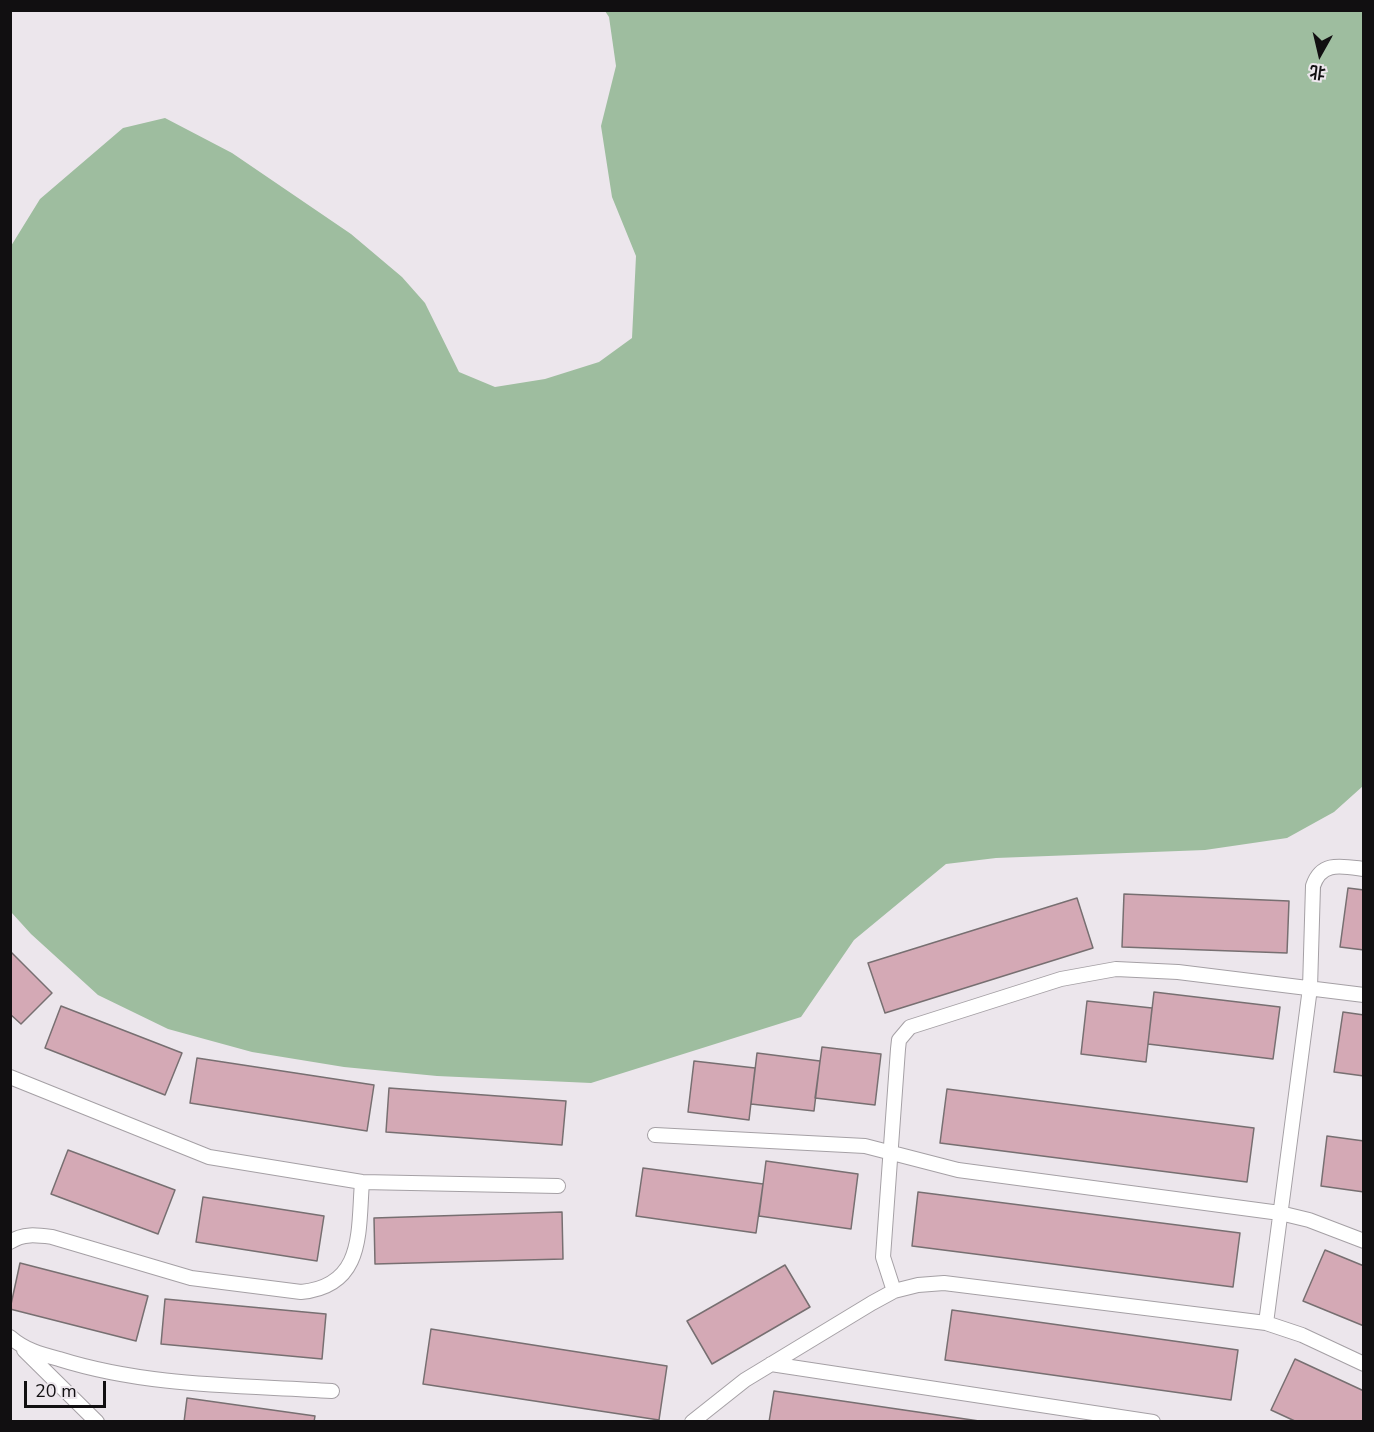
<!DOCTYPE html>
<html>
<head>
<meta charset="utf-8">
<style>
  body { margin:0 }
  #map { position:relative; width:1374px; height:1432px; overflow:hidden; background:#ece6ec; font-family:"Nunito Sans","Noto Sans SC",sans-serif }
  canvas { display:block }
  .frame { position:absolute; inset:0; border:12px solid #110f11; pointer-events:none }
  .north { position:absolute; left:1290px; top:24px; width:60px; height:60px; -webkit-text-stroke:4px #ece6ec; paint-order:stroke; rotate:188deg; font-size:16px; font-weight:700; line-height:24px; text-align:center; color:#110f11 }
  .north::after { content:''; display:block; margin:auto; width:21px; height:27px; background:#110f11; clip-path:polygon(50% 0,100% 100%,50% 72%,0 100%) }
  .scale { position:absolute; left:24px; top:1381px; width:82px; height:27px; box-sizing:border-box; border:3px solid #110f11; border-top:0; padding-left:8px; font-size:18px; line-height:21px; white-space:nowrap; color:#110f11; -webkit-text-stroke:4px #ece6ec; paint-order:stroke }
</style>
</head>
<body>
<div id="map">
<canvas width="1374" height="1432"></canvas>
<div class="frame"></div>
<div class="north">北</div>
<div class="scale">20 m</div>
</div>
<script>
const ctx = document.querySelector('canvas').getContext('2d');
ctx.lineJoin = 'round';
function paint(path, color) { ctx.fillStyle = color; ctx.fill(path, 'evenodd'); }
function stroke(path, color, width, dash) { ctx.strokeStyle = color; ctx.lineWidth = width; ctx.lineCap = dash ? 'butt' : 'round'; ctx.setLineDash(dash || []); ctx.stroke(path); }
paint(new Path2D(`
  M 605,11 L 1363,11 L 1363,786 L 1334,812 L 1287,838 L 1205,850 L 996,858 L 946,864 L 854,940 L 801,1017 L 591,1083 L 437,1076 L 344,1067 L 252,1052 L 168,1029 L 98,995 L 31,934 L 11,912 L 11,246 L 40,199 L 123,128 L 165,118 L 232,153 L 351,234 L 402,277 L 425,303 L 459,372 L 495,387 L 545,379 L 599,362 L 632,338 L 636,256 L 612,197 L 601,126 L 616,66 L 609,17 Z`), '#9ebd9f');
const building = new Path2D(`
  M 1348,888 L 1364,890 L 1364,950 L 1340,947 Z
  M 1124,894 L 1289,901 L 1287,953 L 1122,947 Z
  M 1077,898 L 1093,948 L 885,1013 L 868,963 Z
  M 10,951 L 52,993 L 21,1024 L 10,1014 Z
  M 1154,992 L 1280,1007 L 1273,1059 L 1148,1044 Z
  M 1087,1001 L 1152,1008 L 1146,1062 L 1081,1054 Z
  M 61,1006 L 182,1053 L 165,1095 L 45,1048 Z
  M 1343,1012 L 1364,1015 L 1364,1076 L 1334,1072 Z
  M 822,1047 L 881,1054 L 875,1105 L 815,1098 Z
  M 757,1053 L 820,1061 L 814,1111 L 751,1104 Z
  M 197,1058 L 374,1085 L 367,1131 L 190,1103 Z
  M 694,1061 L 755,1068 L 749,1120 L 688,1112 Z
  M 389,1088 L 566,1101 L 562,1145 L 386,1132 Z
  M 947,1089 L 1254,1128 L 1247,1182 L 940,1143 Z
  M 1327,1136 L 1364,1141 L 1364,1192 L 1321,1186 Z
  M 68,1150 L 175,1190 L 158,1234 L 51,1194 Z
  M 766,1161 L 858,1174 L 851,1229 L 759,1216 Z
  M 643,1168 L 763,1184 L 756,1233 L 636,1216 Z
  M 918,1192 L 1240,1233 L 1233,1287 L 912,1246 Z
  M 203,1197 L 324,1216 L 317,1261 L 196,1242 Z
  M 562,1212 L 563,1259 L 375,1264 L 374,1218 Z
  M 1325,1250 L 1364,1266 L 1364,1326 L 1303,1301 Z
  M 20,1263 L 148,1296 L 136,1341 L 10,1309 Z
  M 785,1265 L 810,1307 L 712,1364 L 687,1321 Z
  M 165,1299 L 326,1314 L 322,1359 L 161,1344 Z
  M 952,1310 L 1238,1350 L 1231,1400 L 945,1360 Z
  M 431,1329 L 667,1366 L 659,1420 L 423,1384 Z
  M 1295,1359 L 1364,1391 L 1364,1422 L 1297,1422 L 1271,1410 Z
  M 774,1391 L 986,1422 L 769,1422 Z
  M 187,1398 L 315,1416 L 314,1422 L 184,1422 Z`);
paint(building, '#d4a9b5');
stroke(building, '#776f71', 1.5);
const service = new Path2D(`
  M 10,1077 L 209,1157 L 362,1182 L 558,1186
  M 655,1135 L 865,1146 L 958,1170 L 1280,1213 L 1309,1220 L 1364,1241
  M 10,1242 C 23,1233 37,1235 52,1237 L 191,1278 L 301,1292 C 365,1286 358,1231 362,1182
  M 894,1291 L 883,1257 L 898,1049 L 899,1040 L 910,1027 L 1061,979 L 1116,969 L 1178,972 L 1364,995
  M 1266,1323 L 1310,988 L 1313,886 C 1321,861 1341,866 1364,869
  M 10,1337 C 25,1350 40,1354 59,1359 C 148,1387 239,1385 332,1391
  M 24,1350 L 97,1422
  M 771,1364 L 1153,1422
  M 692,1422 L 745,1380 L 872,1303 L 894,1291 L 918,1285 L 944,1283 L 1266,1323 L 1302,1335 L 1364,1364`);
stroke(service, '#a5a0a5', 16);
stroke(service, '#fff', 14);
</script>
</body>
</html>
